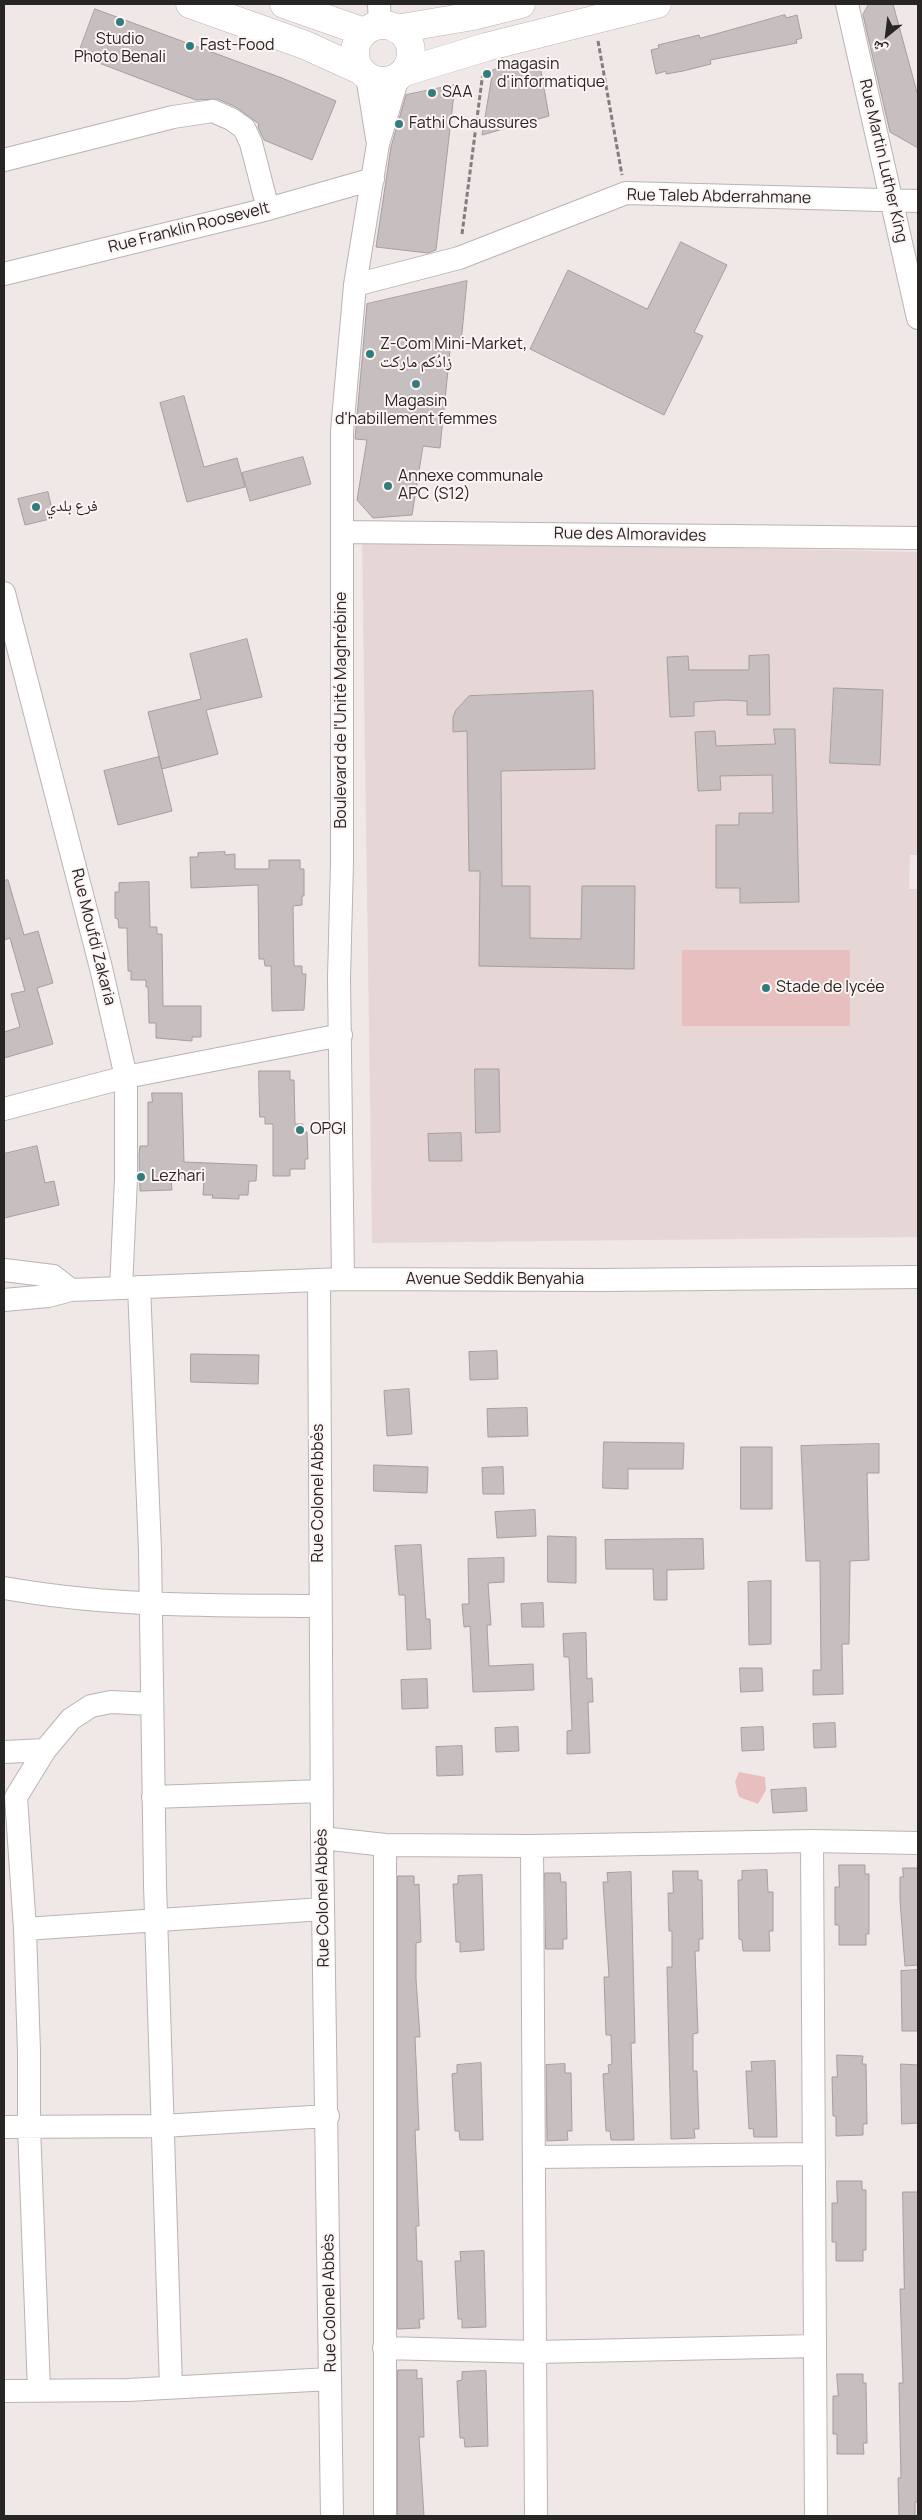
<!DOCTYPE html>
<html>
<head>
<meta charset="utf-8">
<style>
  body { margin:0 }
  #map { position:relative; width:922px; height:2520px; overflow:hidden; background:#f0e7e7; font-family:Manrope,"Noto Naskh Arabic",sans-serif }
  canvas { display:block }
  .frame { position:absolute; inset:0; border:5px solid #282525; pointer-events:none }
  .north { position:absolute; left:862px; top:10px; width:50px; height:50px; -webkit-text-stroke:4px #fdf4f4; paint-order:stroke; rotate:209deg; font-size:14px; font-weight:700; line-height:20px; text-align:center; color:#282525 }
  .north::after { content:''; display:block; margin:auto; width:18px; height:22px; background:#282525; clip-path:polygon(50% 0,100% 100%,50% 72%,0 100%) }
</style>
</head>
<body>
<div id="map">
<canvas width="922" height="2520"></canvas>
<div class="frame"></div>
<div class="north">ش</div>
</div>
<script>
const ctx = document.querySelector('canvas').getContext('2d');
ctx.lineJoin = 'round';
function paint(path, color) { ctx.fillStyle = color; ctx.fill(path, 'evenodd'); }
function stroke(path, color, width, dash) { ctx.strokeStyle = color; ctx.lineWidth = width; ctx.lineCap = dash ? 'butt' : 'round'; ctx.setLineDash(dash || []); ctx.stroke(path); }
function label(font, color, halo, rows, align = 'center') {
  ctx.font = font + ' Manrope,"Noto Naskh Arabic",sans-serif'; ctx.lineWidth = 4; ctx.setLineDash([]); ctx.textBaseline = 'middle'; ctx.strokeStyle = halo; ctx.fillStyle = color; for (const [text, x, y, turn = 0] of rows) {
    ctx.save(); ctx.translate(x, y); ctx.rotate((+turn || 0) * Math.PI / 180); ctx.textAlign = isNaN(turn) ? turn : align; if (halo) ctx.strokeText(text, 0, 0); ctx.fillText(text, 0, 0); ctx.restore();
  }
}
paint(new Path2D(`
  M 362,540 L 918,552 L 918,855 L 910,855 L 909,889 L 918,889 L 918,1237 L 372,1243 Z`), '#e7d6d6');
paint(new Path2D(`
  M 682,950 L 850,950 L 850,1026 L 682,1026 Z
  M 739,1772 L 765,1777 L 766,1790 L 758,1804 L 739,1797 L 735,1782 Z`), '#e7bfbe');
const building = new Path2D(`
  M 869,4 L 893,4 L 918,96 L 918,148 L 890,132 L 863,15 Z
  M 95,9 L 282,78 L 336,101 L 312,160 L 264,140 L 258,127 L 259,124 L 236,107 L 218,99 L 196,100 L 78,55 Z
  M 785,15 L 786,18 L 797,15 L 802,38 L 796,40 L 797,43 L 710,60 L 711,64 L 683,71 L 666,74 L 666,71 L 656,74 L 651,50 L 659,48 L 658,45 L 699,35 L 700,38 Z
  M 539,60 L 549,116 L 482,135 L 493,70 Z
  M 455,85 L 436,250 L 428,253 L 376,247 L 391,147 L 406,95 Z
  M 681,242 L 727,265 L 694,332 L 703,336 L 664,415 L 530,349 L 568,270 L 647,309 Z
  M 467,281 L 461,343 L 451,341 L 440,448 L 423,446 L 412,515 L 373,518 L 357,500 L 367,440 L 355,439 L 367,304 Z
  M 184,396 L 204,467 L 237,458 L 245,487 L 187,502 L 160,403 Z
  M 303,457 L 311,484 L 250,501 L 242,473 Z
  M 48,492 L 54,518 L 25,525 L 18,499 Z
  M 247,639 L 262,697 L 206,710 L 218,754 L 162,769 L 148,712 L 201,699 L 190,654 Z
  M 769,655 L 770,715 L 747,715 L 747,701 L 725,700 L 694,702 L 694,716 L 670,717 L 667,657 L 688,656 L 689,670 L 749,670 L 749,656 Z
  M 834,688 L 883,690 L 880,765 L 830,763 Z
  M 593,691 L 595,769 L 501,771 L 502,886 L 530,886 L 530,938 L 581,939 L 582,886 L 635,886 L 634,969 L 479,966 L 480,871 L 469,871 L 467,731 L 453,732 L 453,717 L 456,710 L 469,696 Z
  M 774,729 L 795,729 L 799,902 L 740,903 L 740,888 L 716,888 L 716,825 L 739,825 L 739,813 L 773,813 L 772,775 L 720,776 L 721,790 L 698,791 L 695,732 L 715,731 L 716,746 L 775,744 Z
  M 159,757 L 172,811 L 118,825 L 104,771 Z
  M 225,852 L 225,855 L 235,854 L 235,869 L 269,869 L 269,860 L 300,860 L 300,869 L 304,869 L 304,896 L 302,896 L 302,905 L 293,906 L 294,966 L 302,966 L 302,974 L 306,974 L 304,1010 L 272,1011 L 271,966 L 265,966 L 264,959 L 259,959 L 258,885 L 191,888 L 190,857 L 198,857 L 198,853 Z
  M 8,880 L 24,935 L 38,931 L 53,983 L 37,988 L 53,1044 L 4,1058 L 4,1032 L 20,1027 L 11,994 L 25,991 L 10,938 L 4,940 L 4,881 Z
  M 149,882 L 150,927 L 157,927 L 157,934 L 162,934 L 163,1006 L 201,1006 L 201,1037 L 192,1037 L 192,1041 L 156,1038 L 156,1023 L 149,1023 L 148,987 L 146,987 L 146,980 L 131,980 L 131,971 L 128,971 L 127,928 L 119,928 L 118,919 L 115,918 L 115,892 L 119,892 L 119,883 Z
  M 475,1069 L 499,1069 L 500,1132 L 476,1133 Z
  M 259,1071 L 290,1071 L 290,1080 L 294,1080 L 295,1124 L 303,1124 L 303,1132 L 307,1132 L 308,1159 L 305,1159 L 305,1169 L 290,1169 L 290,1176 L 273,1176 L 273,1124 L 265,1124 L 265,1117 L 260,1117 Z
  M 152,1093 L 182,1093 L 184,1162 L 257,1165 L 256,1181 L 249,1181 L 248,1195 L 239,1195 L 239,1199 L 212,1198 L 213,1195 L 203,1195 L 204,1180 L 171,1178 L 172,1190 L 140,1191 L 139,1155 L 140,1146 L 148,1146 L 148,1102 L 152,1102 Z
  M 461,1133 L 462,1161 L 429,1161 L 428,1134 Z
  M 37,1146 L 45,1183 L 54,1181 L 59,1205 L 4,1218 L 4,1154 Z
  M 497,1351 L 498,1379 L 470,1380 L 469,1352 Z
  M 191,1354 L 259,1355 L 258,1384 L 191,1382 Z
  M 409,1389 L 412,1434 L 387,1436 L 384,1391 Z
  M 527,1408 L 528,1436 L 488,1437 L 487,1409 Z
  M 604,1442 L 684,1443 L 683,1469 L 628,1469 L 628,1489 L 603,1488 Z
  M 879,1444 L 879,1473 L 867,1473 L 869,1560 L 850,1561 L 849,1644 L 842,1644 L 843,1694 L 813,1695 L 813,1670 L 821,1670 L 820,1561 L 806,1561 L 801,1446 Z
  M 741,1447 L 772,1447 L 772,1509 L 741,1509 Z
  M 374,1465 L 428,1467 L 427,1493 L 374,1491 Z
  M 503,1467 L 504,1494 L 483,1494 L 482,1468 Z
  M 535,1510 L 536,1536 L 497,1538 L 495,1512 Z
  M 548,1536 L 576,1537 L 576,1583 L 548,1582 Z
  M 703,1539 L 704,1569 L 667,1570 L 667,1600 L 654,1600 L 653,1569 L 606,1569 L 605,1540 Z
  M 421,1545 L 426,1619 L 430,1619 L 431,1649 L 407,1650 L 405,1595 L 399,1595 L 395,1546 Z
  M 504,1558 L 504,1582 L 488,1583 L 491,1625 L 487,1625 L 489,1666 L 533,1664 L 534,1690 L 473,1692 L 470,1626 L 464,1627 L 462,1604 L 469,1604 L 468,1559 Z
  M 771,1581 L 771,1644 L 749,1645 L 748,1582 Z
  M 543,1603 L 544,1627 L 522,1627 L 521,1604 Z
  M 586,1633 L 587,1679 L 592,1678 L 593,1702 L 588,1702 L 590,1753 L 567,1754 L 567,1731 L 572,1730 L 569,1657 L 564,1657 L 563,1634 Z
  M 740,1668 L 762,1668 L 763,1691 L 741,1692 Z
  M 427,1679 L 428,1708 L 402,1709 L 401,1680 Z
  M 835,1723 L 836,1747 L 814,1748 L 813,1724 Z
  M 518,1727 L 519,1751 L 496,1752 L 495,1728 Z
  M 763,1727 L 764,1750 L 742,1751 L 741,1728 Z
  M 462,1746 L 463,1775 L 437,1776 L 436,1747 Z
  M 806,1788 L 807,1811 L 773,1813 L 771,1790 Z
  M 839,1865 L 865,1865 L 865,1874 L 869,1874 L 869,1934 L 866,1934 L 866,1945 L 839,1945 L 839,1925 L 835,1925 L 835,1887 L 839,1887 Z
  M 903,1868 L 918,1868 L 918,1965 L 905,1966 L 900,1900 L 900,1877 L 903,1877 Z
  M 767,1870 L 768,1892 L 773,1892 L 773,1931 L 769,1931 L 770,1951 L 743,1951 L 742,1940 L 739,1939 L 738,1880 L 742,1880 L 742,1871 Z
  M 673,1871 L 698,1871 L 698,1880 L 702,1880 L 703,1939 L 699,1939 L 699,1951 L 695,1951 L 698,2033 L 693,2034 L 693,2071 L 697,2071 L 699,2129 L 694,2129 L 695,2138 L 671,2139 L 667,1967 L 672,1967 L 672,1931 L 669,1931 L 668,1893 L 673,1893 Z
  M 631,1872 L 635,2043 L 631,2043 L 634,2140 L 611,2140 L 610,2131 L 606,2131 L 603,2074 L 609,2073 L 608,2065 L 612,2064 L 611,2035 L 606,2035 L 604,1977 L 609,1977 L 603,1882 L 608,1882 L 607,1873 Z
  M 545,1873 L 560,1873 L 561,1882 L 566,1882 L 567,1939 L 563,1939 L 563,1949 L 546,1949 Z
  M 482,1875 L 484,1950 L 460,1952 L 460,1942 L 456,1942 L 453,1884 L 458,1884 L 458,1876 Z
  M 398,1876 L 414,1876 L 414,1885 L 419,1884 L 421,1942 L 416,1943 L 416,1979 L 420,2037 L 415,2037 L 419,2130 L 415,2130 L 419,2226 L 416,2226 L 417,2261 L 422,2261 L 424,2319 L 419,2319 L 420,2328 L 398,2329 Z
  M 918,1970 L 918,2031 L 902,2031 L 901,1971 Z
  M 837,2055 L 863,2056 L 862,2064 L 866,2064 L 867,2124 L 863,2124 L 863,2135 L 836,2136 L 836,2116 L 833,2116 L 832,2077 L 837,2077 Z
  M 775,2061 L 777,2137 L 754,2137 L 753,2128 L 749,2129 L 746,2071 L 752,2071 L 751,2062 Z
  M 481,2063 L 483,2140 L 460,2140 L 459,2131 L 455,2131 L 452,2074 L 457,2073 L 457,2065 Z
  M 565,2064 L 565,2073 L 571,2073 L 572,2131 L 567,2131 L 568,2140 L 547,2141 L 546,2065 Z
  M 901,2064 L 918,2065 L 918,2123 L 902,2124 Z
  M 837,2181 L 862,2181 L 862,2190 L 866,2190 L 866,2250 L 863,2250 L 863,2261 L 836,2261 L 836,2242 L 832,2242 L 832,2203 L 837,2203 Z
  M 903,2192 L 918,2192 L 918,2502 L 915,2502 L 915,2516 L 899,2516 L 898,2478 L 901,2478 L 899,2383 L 903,2383 L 900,2289 L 904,2289 Z
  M 484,2251 L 486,2327 L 462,2328 L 462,2319 L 458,2319 L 455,2261 L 461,2261 L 460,2252 Z
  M 398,2370 L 417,2370 L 417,2379 L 422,2378 L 424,2437 L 419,2437 L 424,2516 L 398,2516 Z
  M 486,2371 L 488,2446 L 465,2447 L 464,2438 L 460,2438 L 457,2381 L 462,2380 L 462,2372 Z
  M 837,2374 L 863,2374 L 863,2383 L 866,2383 L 867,2443 L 863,2443 L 864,2454 L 837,2454 L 837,2434 L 833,2434 L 833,2396 L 838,2396 Z`);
paint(building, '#c7bfbf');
stroke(building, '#a69e9e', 1);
const minor = new Path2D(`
  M 379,4 L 380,25
  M 847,4 L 918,318
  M 367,76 L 377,138
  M 4,160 L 173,117 L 213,111 L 231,119 L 244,128 L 251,143 L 268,209
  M 4,274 L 268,209 L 373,179
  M 355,285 L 459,258 L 626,193 L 918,201
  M 342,532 L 918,538
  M 4,593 L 101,968 L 126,1077 L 126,1179 L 121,1288
  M 4,1109 L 126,1077 L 341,1035
  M 4,1270 L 53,1276 L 71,1290
  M 343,1279 L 339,978 L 342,863 L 342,431 L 355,285 L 378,144 L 398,77
  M 319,1280 L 322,1838 L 332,2516
  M 139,1287 L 150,1550 L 155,1884 L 171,2387
  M 4,1300 L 48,1296 L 71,1290 L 343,1279 L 603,1280 L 918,1277
  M 4,1588 C 111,1607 212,1605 320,1606
  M 4,1752 L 45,1750
  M 153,1797 L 322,1791
  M 322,1838 L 385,1845 L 532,1846 L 812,1841 L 816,2516
  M 812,1841 L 918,1843
  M 532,1846 L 536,2516
  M 25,1929 L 323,1909
  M 4,2127 L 163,2126 L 328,2116
  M 535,2157 L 813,2154
  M 384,2348 L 536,2352 L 815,2346
  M 39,2390 L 29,2126 L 29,2052 L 25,1929 L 16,1797 L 45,1750 L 71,1719 L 91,1706 L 111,1702 L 152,1704
  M 4,2391 L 128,2390 L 330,2379
  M 385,2516 L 385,1845`);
const major = new Path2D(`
  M 190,4 L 305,45 L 360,70
  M 284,4 L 364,32
  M355 53a28 28 0 1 1 56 0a28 28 0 1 1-56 0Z
  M 396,29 L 473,16 L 521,4
  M 404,72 L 486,47 L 657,4`);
stroke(minor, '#bbb3b3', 24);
stroke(major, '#bbb3b3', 29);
stroke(new Path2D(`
  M 598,41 L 622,175
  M 462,234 L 483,72`), '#837d7d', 3, [5, 2.5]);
stroke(minor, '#fff', 22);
stroke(major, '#fff', 28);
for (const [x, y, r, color] of [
  [120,22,5,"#337c7d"],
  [190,46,5,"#337c7d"],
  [487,74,5,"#337c7d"],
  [432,93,5,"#337c7d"],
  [399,124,5,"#337c7d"],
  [370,354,5,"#337c7d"],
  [416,384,5,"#337c7d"],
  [388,486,5,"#337c7d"],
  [36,507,5,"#337c7d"],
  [766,988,5,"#337c7d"],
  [300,1130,5,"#337c7d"],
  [141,1177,5,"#337c7d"]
]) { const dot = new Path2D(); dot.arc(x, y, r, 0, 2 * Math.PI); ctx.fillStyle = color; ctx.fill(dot); stroke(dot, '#fdf4f4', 2); }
label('16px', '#282525', '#fdf4f4', [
  ["Studio",120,40,"center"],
  ["Photo Benali",120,58,"center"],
  ["Fast-Food",200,46],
  ["magasin",497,65],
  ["d'informatique",497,83],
  ["SAA",442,93],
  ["Fathi Chaussures",409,124],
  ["Z-Com Mini-Market,",380,345],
  ["زادُكم ماركت",380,363],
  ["Magasin",416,402,"center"],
  ["d'habillement femmes",416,420,"center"],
  ["Annexe communale",398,477],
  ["APC (S12)",398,495],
  ["فرع بلدي",46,507],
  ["Stade de lycée",776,988],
  ["OPGI",310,1130],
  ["Lezhari",151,1177]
], 'left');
label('16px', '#282525', '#fdf4f4', [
  ["Rue Martin Luther King",883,161,77],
  ["Rue Taleb Abderrahmane",719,197,1],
  ["Rue Franklin Roosevelt",189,228,-14],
  ["Rue des Almoravides",630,535,1],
  ["Boulevard de l'Unité Maghrébine",342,710,-90],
  ["Rue Moufdi Zakaria",93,937,76],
  ["Avenue Seddik Benyahia",495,1280],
  ["Rue Colonel Abbès",319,1493,-90],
  ["Rue Colonel Abbès",323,1898,-91],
  ["Rue Colonel Abbès",330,2303,-91]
]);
</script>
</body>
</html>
